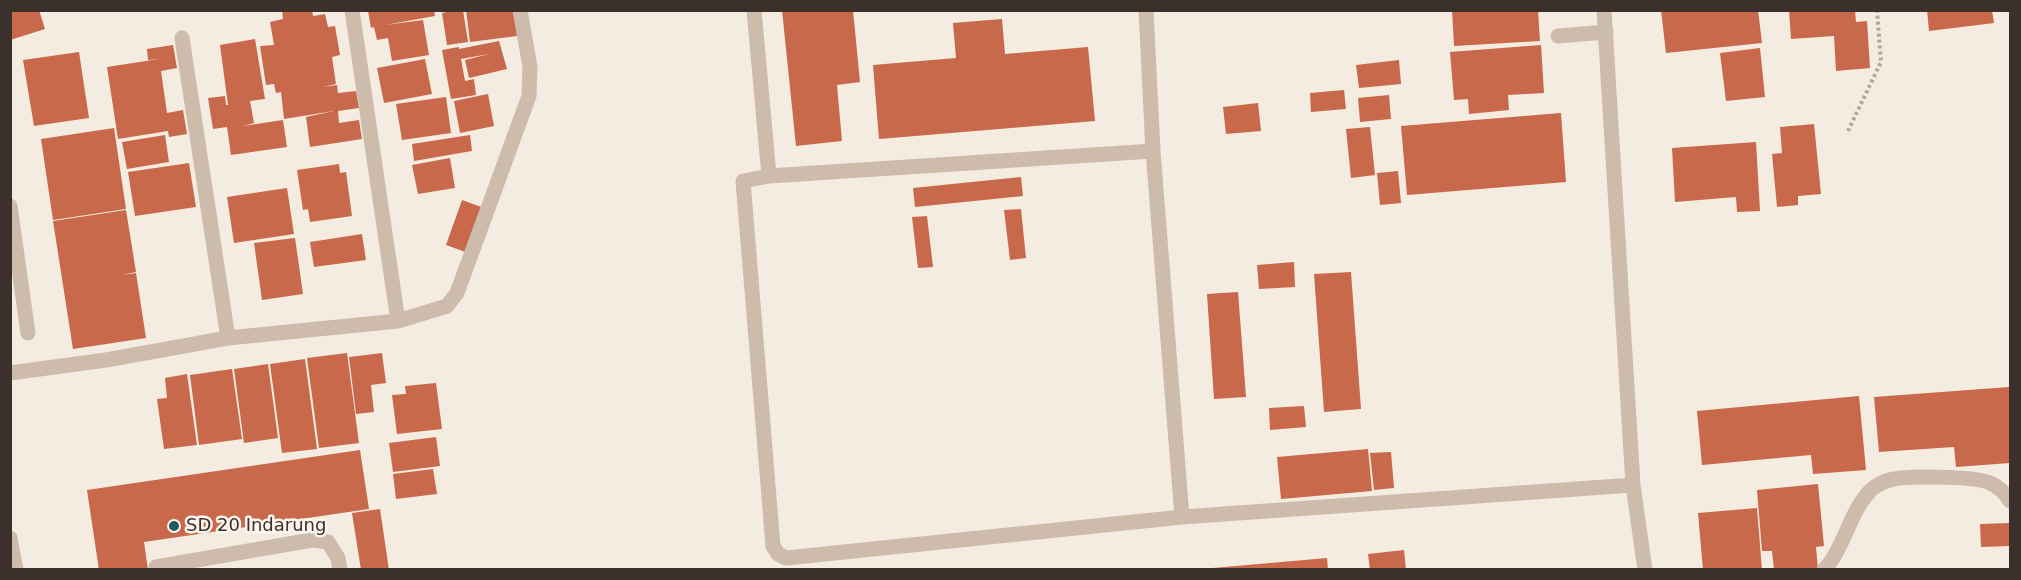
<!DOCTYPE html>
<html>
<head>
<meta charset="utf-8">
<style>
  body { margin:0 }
  #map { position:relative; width:2021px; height:580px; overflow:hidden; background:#f4ebe1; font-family:"DejaVu Sans",sans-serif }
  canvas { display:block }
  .frame { position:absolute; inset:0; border:12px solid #3b302b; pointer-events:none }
</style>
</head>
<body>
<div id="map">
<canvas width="2021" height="580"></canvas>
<div class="frame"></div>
</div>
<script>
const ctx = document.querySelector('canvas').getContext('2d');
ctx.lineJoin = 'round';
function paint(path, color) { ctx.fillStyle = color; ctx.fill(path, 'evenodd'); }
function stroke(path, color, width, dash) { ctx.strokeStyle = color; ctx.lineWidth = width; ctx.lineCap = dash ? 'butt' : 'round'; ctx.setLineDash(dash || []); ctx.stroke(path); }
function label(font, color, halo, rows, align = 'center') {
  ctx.font = font + ' "DejaVu Sans",sans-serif'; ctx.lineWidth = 5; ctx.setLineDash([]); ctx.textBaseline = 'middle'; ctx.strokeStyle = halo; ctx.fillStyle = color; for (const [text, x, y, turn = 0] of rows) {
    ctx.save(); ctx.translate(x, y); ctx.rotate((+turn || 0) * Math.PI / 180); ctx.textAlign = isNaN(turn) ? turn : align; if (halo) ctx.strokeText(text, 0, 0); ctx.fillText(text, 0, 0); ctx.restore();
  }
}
paint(new Path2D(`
  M 10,10 L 39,10 L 45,29 L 10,40 Z
  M 282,10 L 312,10 L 313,16 L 325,14 L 328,27 L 335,26 L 340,55 L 332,57 L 336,84 L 323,87 L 337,85 L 338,93 L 356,91 L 359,108 L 338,111 L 339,123 L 359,120 L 362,139 L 310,147 L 306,117 L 334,111 L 284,119 L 281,92 L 276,93 L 274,84 L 266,85 L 260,46 L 274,45 L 270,22 L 283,19 Z
  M 434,10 L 435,16 L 385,25 L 423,20 L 429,55 L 392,61 L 388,38 L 377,40 L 374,27 L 371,28 L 368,11 Z
  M 456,10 L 463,10 L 468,42 L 447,45 L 442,13 Z
  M 466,10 L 514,10 L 517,36 L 470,42 Z
  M 782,10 L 853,10 L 860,82 L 837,85 L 842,141 L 796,146 Z
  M 1452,10 L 1538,10 L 1540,41 L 1454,46 Z
  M 1661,10 L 1758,10 L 1762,43 L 1666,53 Z
  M 1789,10 L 1855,10 L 1856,22 L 1867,21 L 1870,68 L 1836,71 L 1834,36 L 1791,39 Z
  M 1927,10 L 1992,10 L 1994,23 L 1929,31 Z
  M 1002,19 L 1005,54 L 1088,47 L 1095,121 L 879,139 L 873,65 L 956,58 L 953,23 Z
  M 255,39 L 265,99 L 250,101 L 254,123 L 243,126 L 283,120 L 287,147 L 231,155 L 227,127 L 213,129 L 208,98 L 225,96 L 226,105 L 228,105 L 220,45 Z
  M 499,41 L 507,69 L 469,78 L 465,60 L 489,54 L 461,59 L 465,81 L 474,79 L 476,95 L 451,99 L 442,50 L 459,47 L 459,49 Z
  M 173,45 L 177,68 L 161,71 L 167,113 L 183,110 L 187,134 L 169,137 L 168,131 L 118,139 L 107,67 L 159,59 L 148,60 L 147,49 Z
  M 1541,45 L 1544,93 L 1508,95 L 1509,110 L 1469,114 L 1468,99 L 1454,100 L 1450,52 Z
  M 1760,48 L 1765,97 L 1726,101 L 1720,53 Z
  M 79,52 L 89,118 L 34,126 L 23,60 Z
  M 425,59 L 432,94 L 384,103 L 377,68 Z
  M 1399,60 L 1401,84 L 1359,88 L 1356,65 Z
  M 1344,90 L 1346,109 L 1311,112 L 1310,93 Z
  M 488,94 L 494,126 L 460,133 L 454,101 Z
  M 1389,95 L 1391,119 L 1360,122 L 1358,98 Z
  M 446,97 L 451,133 L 402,140 L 396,104 Z
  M 1258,103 L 1261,131 L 1226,134 L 1223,107 Z
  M 1561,113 L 1566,182 L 1407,195 L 1401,126 Z
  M 1814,124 L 1821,194 L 1798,196 L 1798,205 L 1777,207 L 1772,154 L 1782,153 L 1780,127 Z
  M 1370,127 L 1375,175 L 1351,178 L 1346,129 Z
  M 114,128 L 126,209 L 53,220 L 41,139 Z
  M 165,135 L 169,162 L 127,169 L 122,142 Z
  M 470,135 L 472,151 L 414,161 L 412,144 Z
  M 1756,142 L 1760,211 L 1737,212 L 1736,197 L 1675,202 L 1672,148 Z
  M 450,158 L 455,188 L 418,194 L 412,165 Z
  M 189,163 L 196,207 L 135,216 L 128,172 Z
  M 339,164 L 340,173 L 346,172 L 352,216 L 310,222 L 308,209 L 303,210 L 297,170 Z
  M 1398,171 L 1401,203 L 1380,205 L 1377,173 Z
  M 1021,177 L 1023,196 L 915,207 L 913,188 Z
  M 287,188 L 294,234 L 234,243 L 227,197 Z
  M 462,200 L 484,208 L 468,253 L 446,245 Z
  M 1021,209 L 1026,258 L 1010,260 L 1004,210 Z
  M 126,210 L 136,272 L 122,275 L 136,273 L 146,338 L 73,349 L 53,221 Z
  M 927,216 L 933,267 L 918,268 L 912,217 Z
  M 362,234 L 366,260 L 314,267 L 310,242 Z
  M 295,238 L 303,294 L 262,300 L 254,243 Z
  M 1294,262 L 1295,287 L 1259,289 L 1257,265 Z
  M 1351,272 L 1361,409 L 1324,412 L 1314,274 Z
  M 1238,292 L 1246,397 L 1214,399 L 1207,294 Z
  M 347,353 L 359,443 L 319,448 L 307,358 Z
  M 382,353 L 386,383 L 371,385 L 374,412 L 356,414 L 349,357 Z
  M 305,359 L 317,449 L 282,453 L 270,364 Z
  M 268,364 L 278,438 L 244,443 L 234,369 Z
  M 232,369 L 242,439 L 199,445 L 190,375 Z
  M 187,374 L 197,445 L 164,449 L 157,399 L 167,398 L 165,378 Z
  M 436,383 L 442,429 L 397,434 L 392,395 L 406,394 L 405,386 Z
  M 2009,387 L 2010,463 L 1956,467 L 1954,447 L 1879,452 L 1874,397 Z
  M 1859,396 L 1866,470 L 1813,474 L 1811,455 L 1702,465 L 1697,411 Z
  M 1304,406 L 1306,427 L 1270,430 L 1269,408 Z
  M 436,437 L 440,466 L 393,472 L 389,443 Z
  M 1368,449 L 1372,491 L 1281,499 L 1277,457 Z
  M 360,450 L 369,509 L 144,542 L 148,570 L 99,570 L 87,490 Z
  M 1391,452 L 1394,488 L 1374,490 L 1370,453 Z
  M 433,469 L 437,494 L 396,499 L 393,474 Z
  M 1818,484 L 1824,546 L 1816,547 L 1818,569 L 1774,570 L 1772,551 L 1762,551 L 1757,490 Z
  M 1757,508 L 1762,570 L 1703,570 L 1698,513 Z
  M 380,509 L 389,570 L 361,570 L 352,513 Z
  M 2010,523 L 2010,546 L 1981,547 L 1980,524 Z
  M 1404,550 L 1406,570 L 1370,570 L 1368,554 Z
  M 1327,558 L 1328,570 L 1213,570 L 1213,568 Z`), '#c8694b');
stroke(new Path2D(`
  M 1848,131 L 1881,62 L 1877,10`), '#b9a596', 4, [3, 3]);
stroke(new Path2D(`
  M 754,10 L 769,176
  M 1146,10 L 1153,151 L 1182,517 L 786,558 L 778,554 L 773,546 L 743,181 L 769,176 L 1153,151
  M 1558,36 L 1606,32
  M 10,206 L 28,333
  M 1633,485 L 1645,570
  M 1182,517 L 1633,485 L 1604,10
  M 156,567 L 312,540 L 328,542 L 338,558 L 340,570
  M 1824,570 C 1845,547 1849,513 1870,491 C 1874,487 1881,483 1886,481 C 1902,475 1975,476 1990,483 C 2000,487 2005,493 2010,501`), '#cdbbac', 15);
stroke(new Path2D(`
  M 182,38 L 228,338
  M 398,321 L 447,306 L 457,293 L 529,96 L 530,67 L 520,10
  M 10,373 L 106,360 L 228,338 L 398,321 L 352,10`), '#cdbbac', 15);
stroke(new Path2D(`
  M 10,538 L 16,570`), '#cdbbac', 15);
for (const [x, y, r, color] of [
  [174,526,6,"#1f5a5e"]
]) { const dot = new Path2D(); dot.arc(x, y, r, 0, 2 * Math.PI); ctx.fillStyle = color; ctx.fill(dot); stroke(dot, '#fbf5ee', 2); }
label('18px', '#3b302b', '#fbf5ee', [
  ["SD 20 Indarung",186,526]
], 'left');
</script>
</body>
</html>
